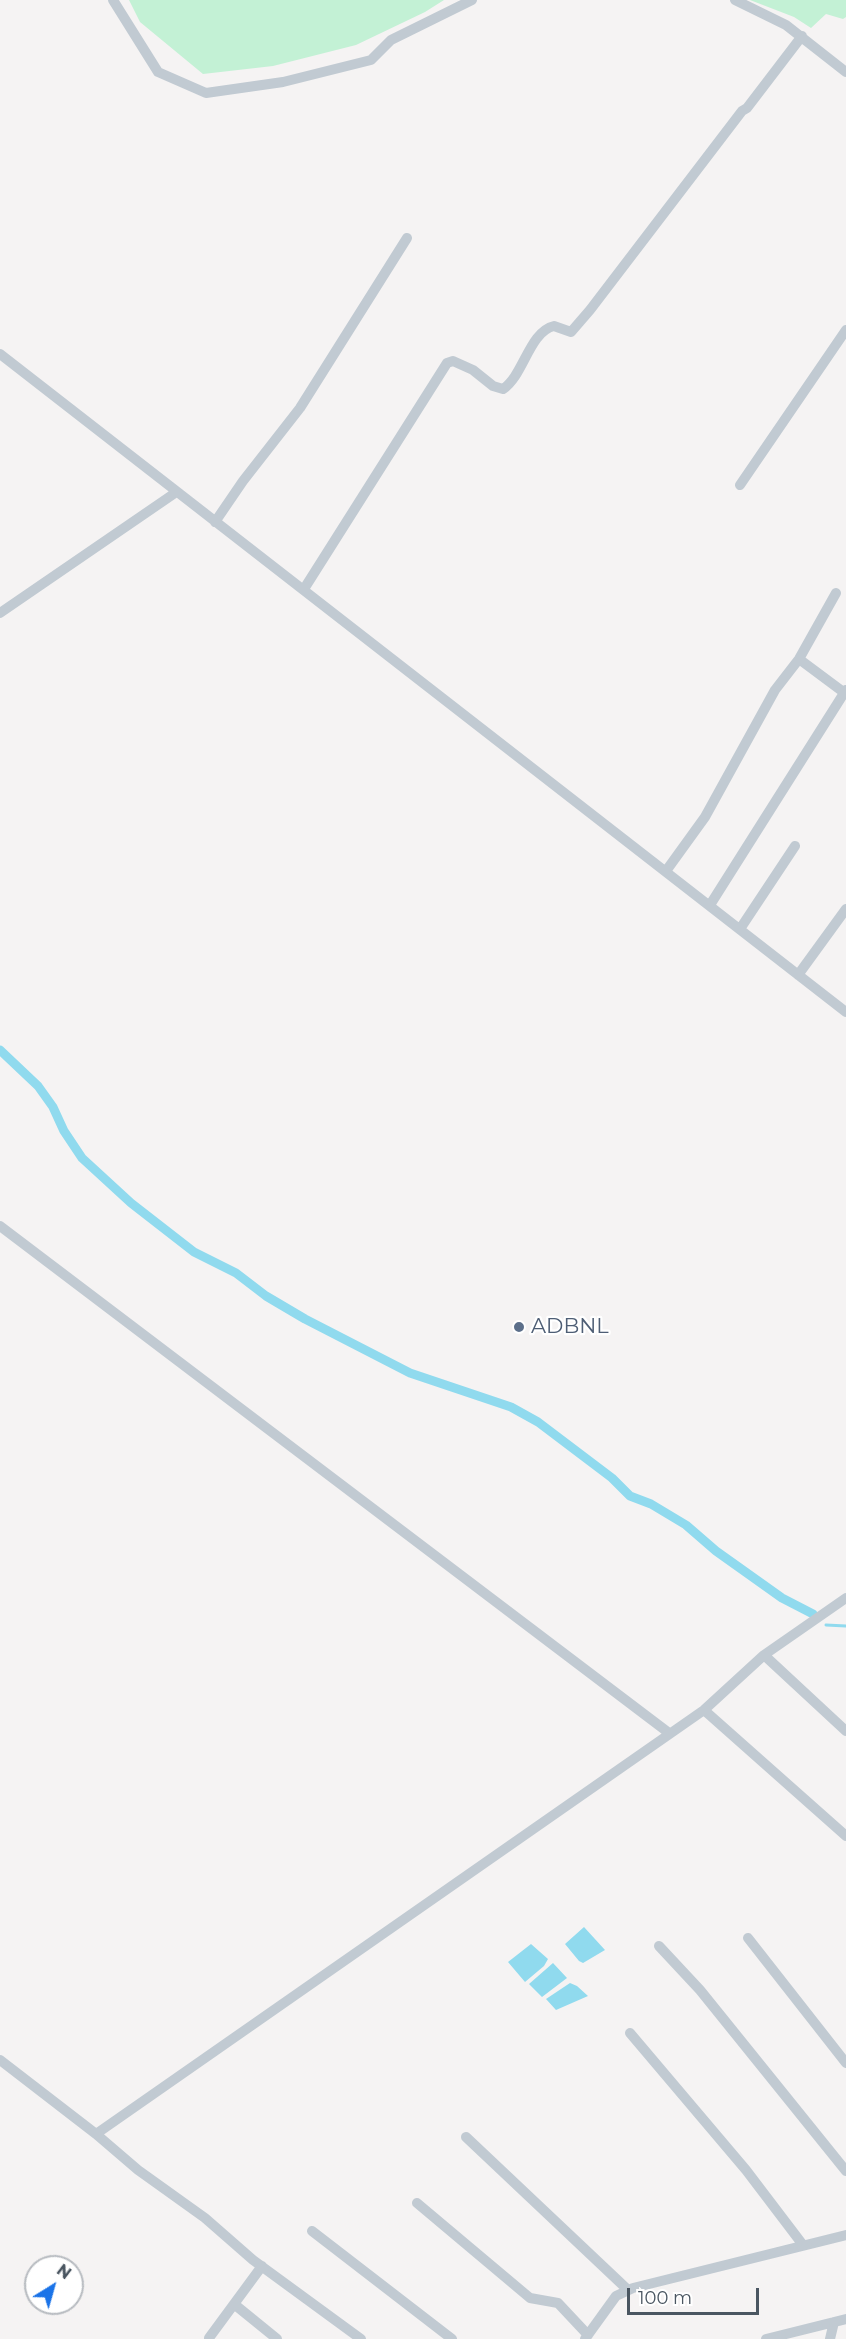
<!DOCTYPE html>
<html>
<head>
<meta charset="utf-8">
<style>
  body { margin:0 }
  #map { position:relative; width:846px; height:2339px; overflow:hidden; background:#f5f3f3; font-family:Montserrat,sans-serif }
  canvas { display:block }
  .north { position:absolute; left:24px; top:2255px; width:60px; height:60px; box-sizing:border-box; background:#fff; border:2px solid #b7bbc0; border-radius:50%; rotate:37deg; font-size:16px; font-weight:700; line-height:24px; text-align:center; color:#4a5661 }
  .north::after { content:''; display:block; margin:auto; width:21px; height:27px; background:#1a73e8; clip-path:polygon(50% 0,100% 100%,50% 72%,0 100%) }
  .scale { position:absolute; left:627px; top:2288px; width:132px; height:27px; box-sizing:border-box; border:3px solid #4a5661; border-top:0; padding-left:8px; font-size:18px; line-height:21px; white-space:nowrap; color:#4a5661; -webkit-text-stroke:4px #fff; paint-order:stroke }
</style>
</head>
<body>
<div id="map">
<canvas width="846" height="2339"></canvas>
<div class="north">N</div>
<div class="scale">100 m</div>
</div>
<script>
const ctx = document.querySelector('canvas').getContext('2d');
ctx.lineJoin = 'round';
function paint(path, color) { ctx.fillStyle = color; ctx.fill(path, 'evenodd'); }
function stroke(path, color, width, dash) { ctx.strokeStyle = color; ctx.lineWidth = width; ctx.lineCap = dash ? 'butt' : 'round'; ctx.setLineDash(dash || []); ctx.stroke(path); }
function label(font, color, halo, rows, align = 'center') {
  ctx.font = font + ' Montserrat,sans-serif'; ctx.lineWidth = 4.5; ctx.setLineDash([]); ctx.textBaseline = 'middle'; ctx.strokeStyle = halo; ctx.fillStyle = color; for (const [text, x, y, turn = 0] of rows) {
    ctx.save(); ctx.translate(x, y); ctx.rotate((+turn || 0) * Math.PI / 180); ctx.textAlign = isNaN(turn) ? turn : align; if (halo) ctx.strokeText(text, 0, 0); ctx.fillText(text, 0, 0); ctx.restore();
  }
}
paint(new Path2D(`
  M 129,0 L 444,0 L 425,12 L 356,45 L 273,66 L 203,74 L 140,22 Z
  M 750,0 L 846,0 L 846,17 L 843,19 L 826,14 L 811,28 L 794,17 Z`), '#c3f1d5');
paint(new Path2D(`
  M 584,1927 L 605,1950 L 583,1963 L 579,1961 L 565,1944 Z
  M 531,1944 L 548,1959 L 544,1966 L 525,1982 L 508,1962 Z
  M 553,1963 L 567,1978 L 542,1997 L 529,1984 Z
  M 570,1983 L 577,1986 L 588,1996 L 556,2010 L 546,1999 Z`), '#90daee');
stroke(new Path2D(`
  M 826,1625 L 846,1626`), '#90daee', 3);
stroke(new Path2D(`
  M 0,1050 L 38,1086 L 53,1107 L 64,1131 L 82,1158 L 131,1203 L 194,1252 L 236,1273 L 266,1296 L 305,1319 L 410,1373 L 511,1407 L 538,1422 L 612,1478 L 630,1496 L 651,1504 L 686,1525 L 716,1551 L 782,1598 L 813,1614`), '#90daee', 9);
stroke(new Path2D(`
  M 113,0 L 158,72 L 206,93 L 283,82 L 371,60 L 391,40 L 472,0
  M 735,0 L 786,25 L 846,72
  M 0,354 L 846,1012
  M 740,485 L 846,330
  M 215,522 L 243,481 L 300,408 L 407,238
  M 304,589 L 447,363 L 453,361 L 473,370 L 493,386 L 503,389 C 524,375 529,332 554,326 L 571,332 L 590,310 L 742,111 L 747,108 L 802,36
  M 0,613 L 175,493
  M 799,659 L 846,694
  M 666,871 L 705,817 L 775,690 L 799,659 L 836,593
  M 710,905 L 846,690
  M 740,929 L 795,846
  M 798,975 L 846,909
  M 0,1226 L 669,1733
  M 764,1655 L 846,1731
  M 704,1710 L 846,1836
  M 748,1938 L 846,2063
  M 659,1946 L 700,1990 L 846,2171
  M 630,2033 L 746,2170 L 803,2245
  M 0,2060 L 96,2134 L 138,2170 L 205,2218 L 253,2260 L 361,2339
  M 96,2134 L 704,1710 L 764,1655 L 846,1598
  M 466,2137 L 628,2290
  M 417,2203 L 530,2298 L 558,2303 L 588,2335
  M 312,2231 L 452,2339
  M 234,2304 L 277,2339
  M 209,2338 L 262,2266
  M 585,2339 L 616,2296 L 633,2288 L 846,2235
  M 766,2339 L 846,2319
  M 830,2339 L 834,2322`), '#c1cad2', 10);
for (const [x, y, r, color] of [
  [519,1327,6,"#5c6f8a"]
]) { const dot = new Path2D(); dot.arc(x, y, r, 0, 2 * Math.PI); ctx.fillStyle = color; ctx.fill(dot); stroke(dot, '#fff', 2); }
label('21px', '#4e5e75', '#fff', [
  ["ADBNL",531,1327]
], 'left');
</script>
</body>
</html>
